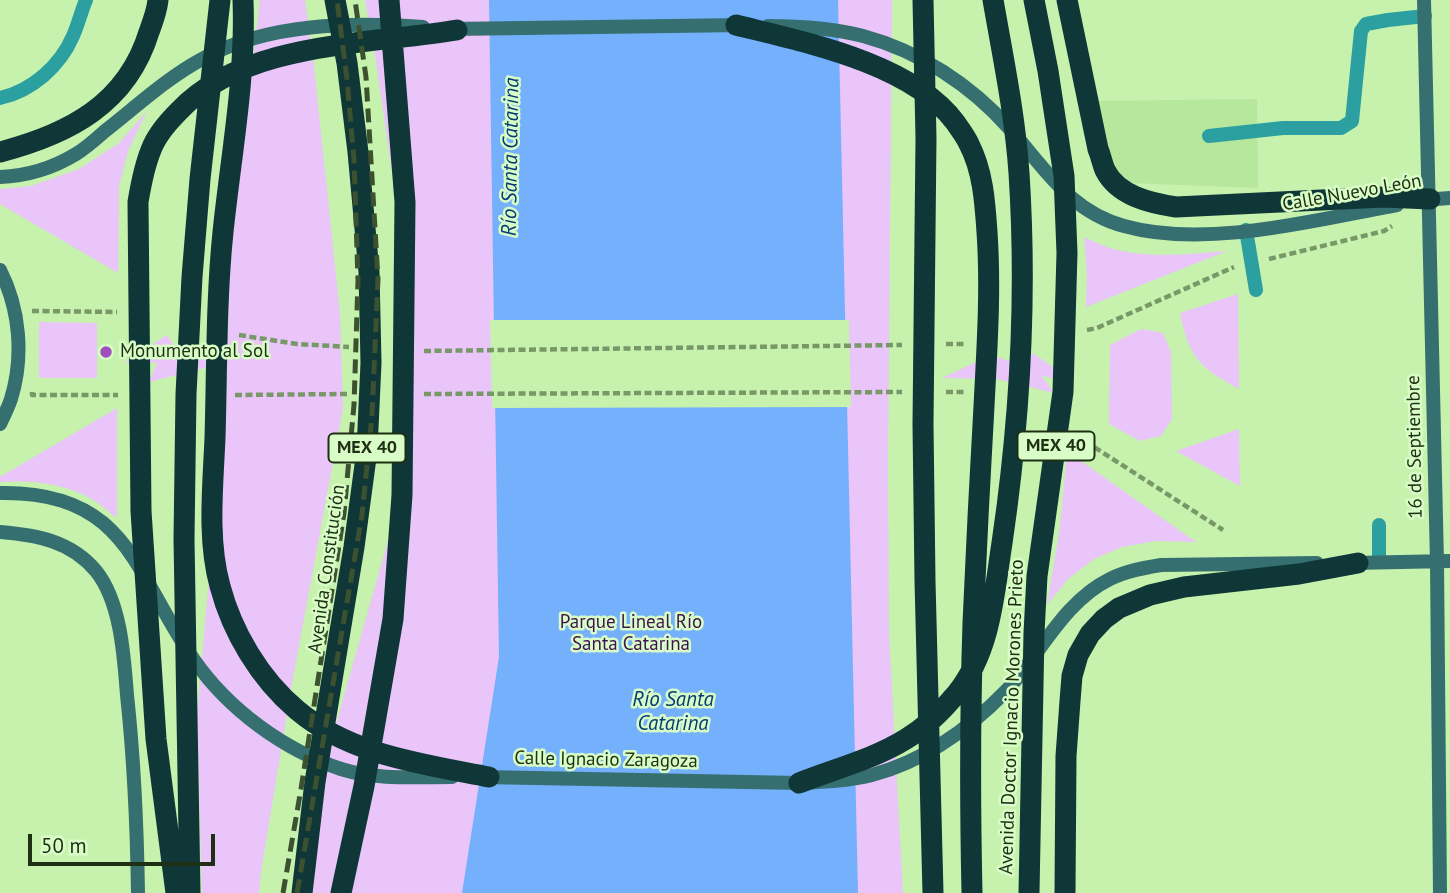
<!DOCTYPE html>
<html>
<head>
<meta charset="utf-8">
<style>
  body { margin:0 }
  #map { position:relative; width:1450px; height:893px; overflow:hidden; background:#c6f2ae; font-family:"PT Sans",sans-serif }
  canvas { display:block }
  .scale { position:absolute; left:28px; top:834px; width:187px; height:32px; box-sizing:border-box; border:4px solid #1e2f14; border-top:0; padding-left:9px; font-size:21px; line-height:24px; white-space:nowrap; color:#1e2f14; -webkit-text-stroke:5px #d9fdc6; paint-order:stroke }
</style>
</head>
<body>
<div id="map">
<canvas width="1450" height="893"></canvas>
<div class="scale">50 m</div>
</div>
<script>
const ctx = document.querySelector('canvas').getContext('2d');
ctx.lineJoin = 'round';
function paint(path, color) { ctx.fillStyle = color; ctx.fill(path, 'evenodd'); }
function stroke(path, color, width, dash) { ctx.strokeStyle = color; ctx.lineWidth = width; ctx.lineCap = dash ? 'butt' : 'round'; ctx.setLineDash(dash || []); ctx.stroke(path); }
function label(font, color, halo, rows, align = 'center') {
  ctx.font = font + ' "PT Sans",sans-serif'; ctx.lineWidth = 5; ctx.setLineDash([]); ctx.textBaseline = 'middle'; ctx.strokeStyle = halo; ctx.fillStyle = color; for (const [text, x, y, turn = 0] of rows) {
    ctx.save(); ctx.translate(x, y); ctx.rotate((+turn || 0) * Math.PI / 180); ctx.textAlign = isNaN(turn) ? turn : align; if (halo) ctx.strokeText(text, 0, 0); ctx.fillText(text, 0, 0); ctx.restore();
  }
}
paint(new Path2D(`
  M 1257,99 L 1258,188 L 1130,183 L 1107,168 L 1091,101 Z`), '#b6e79c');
paint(new Path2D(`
  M 260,0 L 305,0 L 313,57 L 340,313 L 343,408 L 293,678 L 261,872 L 259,893 L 202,893 L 197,716 L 222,429 L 208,367 L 149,382 L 157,363 L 125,362 L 167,335 L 179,353 L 196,353 L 223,343 L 224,302 Z
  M 365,0 L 892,0 L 888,465 L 889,634 L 903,893 L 297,893 L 313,805 L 395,516 L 409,348 L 392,173 L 375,55 Z
  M 147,111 L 128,151 L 119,186 L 118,273 L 0,204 L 0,189 L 31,186 L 79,169 L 119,143 Z
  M 1084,237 C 1093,241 1101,245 1110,248 C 1148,259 1189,254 1227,251 L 1086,307 L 1087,274 Z
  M 1238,294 L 1239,389 C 1200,368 1189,358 1180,313 Z
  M 39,322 L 97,323 L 97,378 L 39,378 Z
  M 1141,329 L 1163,333 L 1171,352 L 1172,419 L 1161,436 L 1140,441 L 1109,424 L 1110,345 Z
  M 1033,353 L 1074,382 L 1042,376 L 1054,393 L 997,379 L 942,378 L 991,355 L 1025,366 Z
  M 117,408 L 117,518 C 108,512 100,503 90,498 C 62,483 32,480 0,482 L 0,477 Z
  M 1239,429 L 1240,486 L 1176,451 Z
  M 1067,452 L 1084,463 L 1196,542 L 1156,541 L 1122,547 L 1094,559 L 1068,579 L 1047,605 L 1060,527 Z`), '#e9c5f9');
paint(new Path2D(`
  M 489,0 L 838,0 L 858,893 L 462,893 L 499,657 Z`), '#74b0fc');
paint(new Path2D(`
  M 490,320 L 849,320 L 851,407 L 492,408 Z`), '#c6f2ae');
stroke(new Path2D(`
  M 1269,259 L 1384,231 L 1392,226
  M 32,311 L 117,312
  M 1087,330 L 1097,328 L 1234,267
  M 239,335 L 297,344 L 349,347
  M 946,344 L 965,344
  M 424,351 L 902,345
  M 32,392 L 32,395 L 118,395
  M 946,392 L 965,392
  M 424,394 L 902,392
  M 235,395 L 349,394
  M 1077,436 L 1223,530`), '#789867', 4.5, [7, 3.5]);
stroke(new Path2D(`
  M 0,98 C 32,91 60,66 73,36 C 78,25 81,12 86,0
  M 1209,136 L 1283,128 L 1341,128 L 1352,121 L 1361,31 L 1366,24 L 1388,20 L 1425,16
  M 1246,230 L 1256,290
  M 1379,562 L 1379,525`), '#2c9fa0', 14);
stroke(new Path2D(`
  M 1424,0 L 1437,562 L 1440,893
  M 768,26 C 800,26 832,28 863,36 C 919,51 971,85 1009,128 C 1045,168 1069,211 1124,226 C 1206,249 1314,220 1397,205
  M 450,29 L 744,25
  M 0,177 C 26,176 53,168 76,154 C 86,148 96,139 105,131 C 137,106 168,77 204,58 C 269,23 350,22 423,27
  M 1424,200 L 1450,198
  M 0,270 C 20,309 24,357 11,399 C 8,408 4,416 0,424
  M 0,493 C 129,491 134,574 194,660 C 229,710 284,750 341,769 C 376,780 415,777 452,777
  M 0,532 C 37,535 71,541 96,571 C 121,602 124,657 127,695 C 134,760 137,827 138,893
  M 1352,563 L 1450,561
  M 482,777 L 799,783 C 823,782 848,781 872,775 C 924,761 969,729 1006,691 C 1040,655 1063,602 1110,579 C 1126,571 1143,568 1161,565 L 1317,563`), '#366f6f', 14);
stroke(new Path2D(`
  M 243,0 C 246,77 231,155 223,232 C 216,300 217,370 215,438 C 213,485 207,540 220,586 C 232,632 260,679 297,710 C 350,755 423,764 489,777
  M 923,0 L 926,138 L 923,424 L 925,581 L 933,893
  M 1067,0 L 1098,149 C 1101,156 1102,163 1105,170 C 1118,196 1150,203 1176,207 L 1384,197 L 1430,199
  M 736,25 C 804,42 911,63 955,122 C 960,129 966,137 969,144 C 983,171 985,202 987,232 C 991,290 987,348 984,406 C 980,478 976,551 973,623 C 970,713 970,803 972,893
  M 0,152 C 69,134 127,104 149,32 C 153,21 157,11 158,0
  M 799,783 C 834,769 874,759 906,739 C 926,727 943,710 957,693 C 991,650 994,594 1002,543 C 1020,421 1027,296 1019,173 C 1015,115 1003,57 993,0
  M 176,893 L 156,739 L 141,511 L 138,202 C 141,184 144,167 151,150 C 156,136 168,122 179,111 C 245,41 368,45 457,30
  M 190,893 L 184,539 L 186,394 L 192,277 L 200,179 L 220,0
  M 302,893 L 315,782 L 354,547 L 367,450 L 371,363 L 369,272 L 358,152 L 347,63 L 335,0
  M 341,893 L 364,786 L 393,619 L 402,495 L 405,202 L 389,0
  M 1029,893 L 1034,633 L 1037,576 L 1063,392 L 1067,253 L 1064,176 L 1048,71 L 1034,0
  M 1065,893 L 1066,756 L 1070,701 L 1072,676 L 1078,655 L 1090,634 L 1104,619 L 1119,608 L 1150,595 L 1184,587 L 1299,574 L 1358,563`), '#0f3737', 21);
stroke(new Path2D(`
  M 283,893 L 301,789 L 344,513 L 354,405 L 358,280 L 354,160 L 347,79 L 337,0
  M 297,893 L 362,515 L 372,416 L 378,279 L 366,77 L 355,0`), '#3c512f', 5, [14, 7]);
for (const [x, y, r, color] of [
  [106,352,7,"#9e4ebf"]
]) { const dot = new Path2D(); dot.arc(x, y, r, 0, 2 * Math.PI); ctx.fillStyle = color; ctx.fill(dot); stroke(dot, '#d9fdc6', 2.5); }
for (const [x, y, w] of [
  [1056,446,77],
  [367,448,77]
]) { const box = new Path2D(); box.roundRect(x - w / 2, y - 14.5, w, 29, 5); ctx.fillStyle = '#d9fdc6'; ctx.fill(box); stroke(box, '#1e2f14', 2); }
label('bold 18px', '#1e2f14', null, [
  ["MEX 40",1056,446],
  ["MEX 40",367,448]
]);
label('19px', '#1e2f14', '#d9fdc6', [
  ["Calle Nuevo León",1352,193,-10],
  ["16 de Septiembre",1415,447,-91],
  ["Avenida Constitución",327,569,-82],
  ["Avenida Doctor Ignacio Morones Prieto",1012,717,-88],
  ["Calle Ignacio Zaragoza",606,760,1]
]);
label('19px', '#1e2f14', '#d9fdc6', [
  ["Monumento al Sol",120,352]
], 'left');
label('19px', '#401251', '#d9fdc6', [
  ["Parque Lineal Río",631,623],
  ["Santa Catarina",631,645]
]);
label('italic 21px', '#053c76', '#d9fdc6', [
  ["Río Santa Catarina",511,157,-89],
  ["Río Santa",673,700],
  ["Catarina",673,724]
]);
</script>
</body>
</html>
